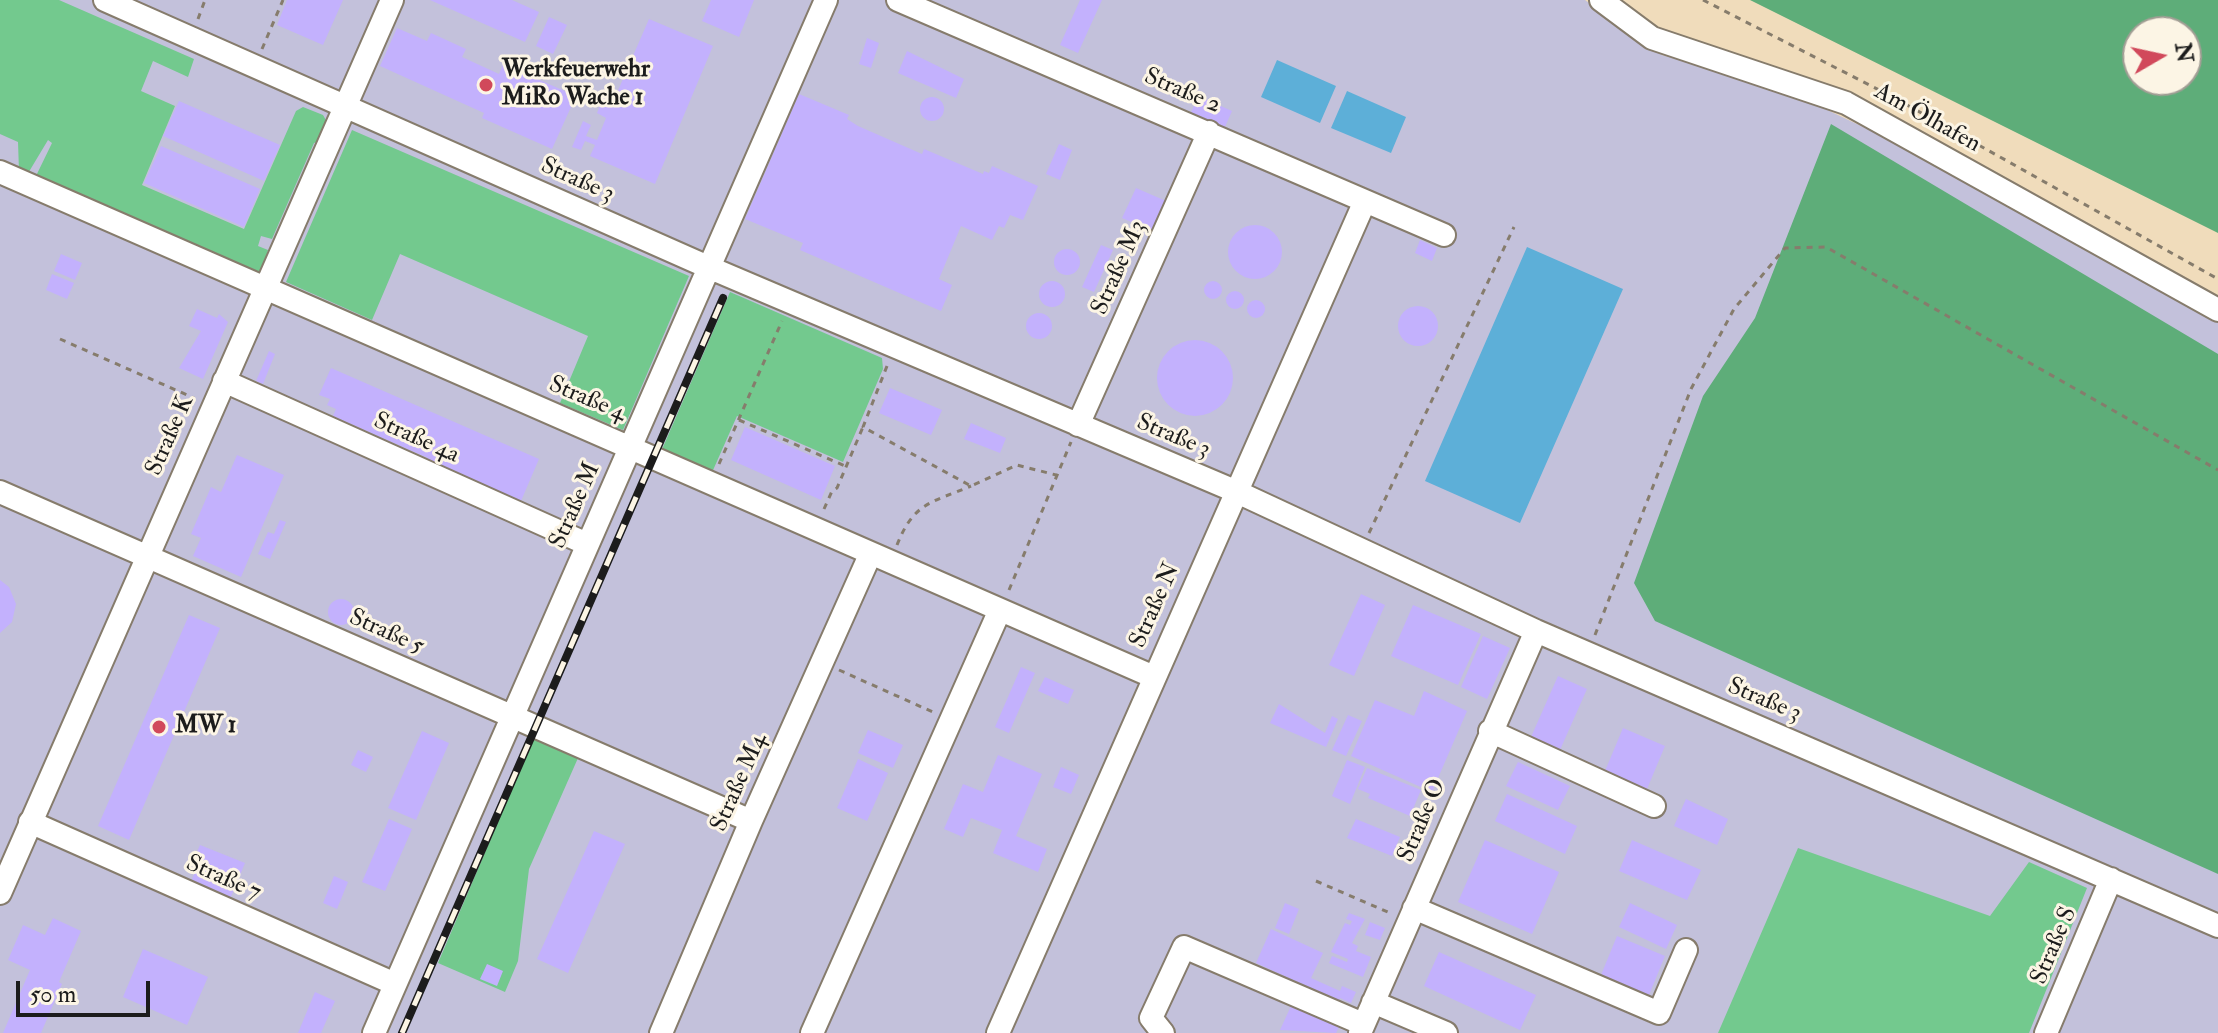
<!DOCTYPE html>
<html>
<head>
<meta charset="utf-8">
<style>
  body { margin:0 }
  #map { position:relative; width:2218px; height:1033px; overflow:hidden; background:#f0dcbb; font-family:"IM FELL Double Pica",serif }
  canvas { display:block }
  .north { position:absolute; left:2122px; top:16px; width:80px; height:80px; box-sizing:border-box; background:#fcf5e5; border:2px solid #a29e95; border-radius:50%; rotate:81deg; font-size:22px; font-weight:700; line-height:32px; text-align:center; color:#1c1c1c }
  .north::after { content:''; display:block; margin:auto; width:28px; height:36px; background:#d1495b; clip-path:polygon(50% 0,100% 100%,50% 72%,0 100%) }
  .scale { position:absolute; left:16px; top:981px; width:134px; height:36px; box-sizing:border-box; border:4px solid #1c1c1c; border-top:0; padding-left:10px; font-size:24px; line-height:28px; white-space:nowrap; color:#1c1c1c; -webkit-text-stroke:6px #fcf5e5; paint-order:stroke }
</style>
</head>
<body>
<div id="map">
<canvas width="2218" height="1033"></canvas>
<div class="north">N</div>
<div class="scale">50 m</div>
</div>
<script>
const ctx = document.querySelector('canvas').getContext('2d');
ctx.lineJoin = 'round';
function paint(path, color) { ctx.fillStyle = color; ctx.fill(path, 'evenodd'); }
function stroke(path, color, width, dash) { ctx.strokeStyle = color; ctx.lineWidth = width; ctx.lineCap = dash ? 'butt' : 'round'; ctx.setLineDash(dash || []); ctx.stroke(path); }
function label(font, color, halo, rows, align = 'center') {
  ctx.font = font + ' "IM FELL Double Pica",serif'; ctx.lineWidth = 6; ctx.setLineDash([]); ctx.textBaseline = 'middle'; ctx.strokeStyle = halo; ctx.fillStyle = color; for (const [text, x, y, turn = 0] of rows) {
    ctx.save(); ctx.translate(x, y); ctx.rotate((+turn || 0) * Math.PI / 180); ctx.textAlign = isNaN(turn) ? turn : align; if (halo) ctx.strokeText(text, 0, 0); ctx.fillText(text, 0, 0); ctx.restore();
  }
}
paint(new Path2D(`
  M 0,0 L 1585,0 L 1662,55 L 1779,87 L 1880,135 L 1995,195 L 2218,322 L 2218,1033 L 0,1033 Z`), '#c3c1db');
paint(new Path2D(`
  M 0,0 L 59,0 L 194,59 L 188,77 L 153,61 L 141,91 L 175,106 L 142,185 L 244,229 L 296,111 L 303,107 L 323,115 L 327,122 L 321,141 L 314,143 L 272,239 L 261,236 L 258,246 L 268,250 L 263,268 L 256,273 L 35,178 L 52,143 L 48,140 L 27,175 L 19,171 L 18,142 L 0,134 Z
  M 352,130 L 689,276 L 623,430 L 560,403 L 588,336 L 400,254 L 372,320 L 286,282 Z
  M 730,292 L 882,358 L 883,369 L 843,462 L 737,416 L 710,477 L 660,454 Z
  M 534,737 L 578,758 L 529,869 L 518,961 L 505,992 L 438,963 Z
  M 1798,848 L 1990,916 L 2029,862 L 2087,888 L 2029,1033 L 1718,1033 Z`), '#73c98e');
paint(new Path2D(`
  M 1750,0 L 2218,0 L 2218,233 ZM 2186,32 L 2186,80 L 2138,80 L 2138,32 Z
  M 1831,124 L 2218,354 L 2218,874 L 1655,621 L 1634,583 L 1703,396 L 1755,318 Z`), '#5ead79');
paint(new Path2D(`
  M 1277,60 L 1336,86 L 1320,123 L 1261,97 Z
  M 1347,91 L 1406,117 L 1391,153 L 1331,128 Z
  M 1527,247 L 1623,289 L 1520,523 L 1425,481 Z`), '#5dafd8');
paint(new Path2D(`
  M 287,0 L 343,0 L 323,45 L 277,25 Z
  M 430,0 L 512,0 L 539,12 L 525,42 Z
  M 711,0 L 754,0 L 739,37 L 702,21 Z
  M 1080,0 L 1102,0 L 1078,53 L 1060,45 Z
  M 549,17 L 567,25 L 553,54 L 536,46 Z
  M 649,19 L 713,46 L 655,184 L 590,156 L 595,145 L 585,141 L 581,150 L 572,147 L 583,121 L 591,125 L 586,136 L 597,140 L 606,118 L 597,113 L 603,98 L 613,102 Z
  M 397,28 L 427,41 L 431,33 L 466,49 L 462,57 L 499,74 L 503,64 L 576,96 L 552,149 L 482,118 L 484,113 L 380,66 Z
  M 867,38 L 879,43 L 871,68 L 859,64 Z
  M 907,51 L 964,79 L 956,98 L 898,73 Z
  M 799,94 L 849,115 L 847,119 L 858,126 L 922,154 L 924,149 L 983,174 L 984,171 L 989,173 L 992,166 L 1038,186 L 1023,220 L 1010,215 L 1004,228 L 999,226 L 992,240 L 961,226 L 939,279 L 952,285 L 941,311 L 800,250 L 803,243 L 745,219 Z
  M 1198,96 L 1232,111 L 1224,129 L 1190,115 Z
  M920 109a12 12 0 1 1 24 0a12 12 0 1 1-24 0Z
  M 179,101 L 280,145 L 264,181 L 163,136 Z
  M 1059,144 L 1072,150 L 1060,180 L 1046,174 Z
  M 161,146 L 260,189 L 244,227 L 144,183 Z
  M 1136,188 L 1166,201 L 1153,231 L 1122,218 Z
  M1228 252a27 27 0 1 1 54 0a27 27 0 1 1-54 0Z
  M 1420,240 L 1437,248 L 1432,261 L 1415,253 Z
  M 1101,245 L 1113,250 L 1094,292 L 1082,287 Z
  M1054 262a13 13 0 1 1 26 0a13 13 0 1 1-26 0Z
  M 61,254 L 82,263 L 75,280 L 54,271 Z
  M 52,274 L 74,283 L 67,299 L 46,290 Z
  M1204 290a9 9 0 1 1 18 0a9 9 0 1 1-18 0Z
  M1039 294a13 13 0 1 1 26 0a13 13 0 1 1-26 0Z
  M1226 300a9 9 0 1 1 18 0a9 9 0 1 1-18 0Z
  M1247 309a9 9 0 1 1 18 0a9 9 0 1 1-18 0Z
  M1398 326a20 20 0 1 1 40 0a20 20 0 1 1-40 0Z
  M 197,309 L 217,318 L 219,314 L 228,322 L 203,379 L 179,368 L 201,331 L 189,326 Z
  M1026 326a13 13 0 1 1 26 0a13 13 0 1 1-26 0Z
  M1157 378a38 38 0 1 1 76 0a38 38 0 1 1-76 0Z
  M 269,351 L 275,354 L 263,384 L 256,381 Z
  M 331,368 L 539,459 L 521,501 L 479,482 L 476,490 L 425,467 L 428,458 L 333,416 L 336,409 L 327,405 L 330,399 L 319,395 Z
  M 890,388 L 942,410 L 931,435 L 879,413 Z
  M 971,423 L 1006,438 L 1000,453 L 964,439 Z
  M 745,427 L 835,466 L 821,500 L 731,460 Z
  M 237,455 L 284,475 L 241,577 L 193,556 L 201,538 L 191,534 L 211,487 L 221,492 Z
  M 280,520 L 286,522 L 270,559 L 258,554 L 268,532 L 274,534 Z
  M 0,580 L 9,587 L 16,604 L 12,622 L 0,633 Z
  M 1361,594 L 1385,605 L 1354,676 L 1329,665 Z
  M328 612a13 13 0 1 1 26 0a13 13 0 1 1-26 0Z
  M 1413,605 L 1481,634 L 1458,685 L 1391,656 Z
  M 189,615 L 220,628 L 129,840 L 98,826 Z
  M 1483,636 L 1510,648 L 1487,699 L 1461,687 Z
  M 1021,667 L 1035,673 L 1009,733 L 995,727 Z
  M 1558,676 L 1587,689 L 1560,750 L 1531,737 Z
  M 1045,677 L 1074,690 L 1068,704 L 1038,691 Z
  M 1424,691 L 1467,711 L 1432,792 L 1351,756 L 1375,700 L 1414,716 Z
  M 1279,704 L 1325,733 L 1332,716 L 1338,719 L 1326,747 L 1270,723 Z
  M 1348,715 L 1362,721 L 1346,756 L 1332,750 Z
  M 1623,728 L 1665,746 L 1647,789 L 1605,771 Z
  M 868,730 L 903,745 L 893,768 L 858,753 Z
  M 422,731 L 449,743 L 416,820 L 388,808 Z
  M 358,750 L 373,757 L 366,772 L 351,765 Z
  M 998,755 L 1042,774 L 1016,836 L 1047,849 L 1038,872 L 993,853 L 1002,830 L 971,818 L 963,837 L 944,829 L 963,784 L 983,792 Z
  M 858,759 L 888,773 L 867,821 L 837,808 Z
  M 1347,760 L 1365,767 L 1350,804 L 1332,796 Z
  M 1518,762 L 1570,786 L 1558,810 L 1506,786 Z
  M 1061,767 L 1079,775 L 1071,794 L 1053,787 Z
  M 1367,768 L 1421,790 L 1410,816 L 1368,798 L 1370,794 L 1358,789 Z
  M 1507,794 L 1577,826 L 1565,854 L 1495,821 Z
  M 1686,799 L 1728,819 L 1717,845 L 1674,826 Z
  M 389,819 L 412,829 L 385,891 L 362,882 Z
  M 1356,819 L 1400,837 L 1392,856 L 1347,838 Z
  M 594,831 L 625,844 L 568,973 L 537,959 Z
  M 1485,840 L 1559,872 L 1532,934 L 1458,902 Z
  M 1632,840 L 1701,870 L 1687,900 L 1619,871 Z
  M 200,845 L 245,863 L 230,899 L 191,882 L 201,856 L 196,854 Z
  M 334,876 L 348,882 L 337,909 L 323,903 Z
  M 1285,903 L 1299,909 L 1289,934 L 1275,928 Z
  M 1630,903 L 1677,925 L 1666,949 L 1619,927 Z
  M 1349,913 L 1365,919 L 1352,943 L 1358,946 L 1356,951 L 1371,957 L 1363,977 L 1329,963 L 1332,956 L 1347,962 L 1348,959 L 1331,952 L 1345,923 L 1350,925 L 1352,921 L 1346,919 Z
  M 53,918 L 81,931 L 59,982 L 62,984 L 41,1033 L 3,1033 L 30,970 L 8,960 L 23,925 L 45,935 Z
  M 1370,922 L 1385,928 L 1380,940 L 1365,935 Z
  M 1271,929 L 1323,953 L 1311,978 L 1340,991 L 1342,986 L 1356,992 L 1351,1003 L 1340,998 L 1339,1001 L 1256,963 Z
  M 1617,936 L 1665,956 L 1649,995 L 1601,975 Z
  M 143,949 L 208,977 L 187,1025 L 123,997 Z
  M 1439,952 L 1536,995 L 1520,1030 L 1424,986 Z
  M 487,964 L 503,971 L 497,986 L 480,979 Z
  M 315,992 L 335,1001 L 321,1033 L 298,1033 Z
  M 1291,1006 L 1339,1027 L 1336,1033 L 1280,1030 Z`), '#c3b1fd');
const minor = new Path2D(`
  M 105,0 L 708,267 L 1235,491 L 1536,631 L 2218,926
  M 898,0 L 1444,235
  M 1601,0 L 1652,38 L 1846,103 L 2218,310
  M 0,172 L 1154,677
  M 224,381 L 587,544
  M 1078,425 L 1209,132
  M 0,492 L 751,821
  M 1490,731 L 1654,806
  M 30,822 L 395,984
  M 0,893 L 392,0
  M 1414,908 L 1659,1013 L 1686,950
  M 1373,1002 L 1446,1033
  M 374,1033 L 826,0
  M 661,1033 L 751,821 L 870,555
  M 812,1033 L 999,612
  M 998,1033 L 1365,201
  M 1163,1033 L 1151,1018 L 1184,947 L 1363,1024
  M 1360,1033 L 1536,631
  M 2046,1033 L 2111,879`);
stroke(minor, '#867c6c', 26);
stroke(new Path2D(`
  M 1703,0 L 1891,96 L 2218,279
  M 198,19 L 205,0
  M 262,49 L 283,0
  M 60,339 L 194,398
  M 887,366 L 863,427 L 971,486 L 1017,465 L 1056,475
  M 739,420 L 845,466
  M 719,464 L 782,321
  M 824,509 L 832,491 L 837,488 L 863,427
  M 1369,533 L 1514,227
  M 897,545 C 914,502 931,503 971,486
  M 1009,590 L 1071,442
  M 1595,635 L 1691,389 L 1734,309 L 1785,248 L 1826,247 L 2218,470
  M 839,670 L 935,713
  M 1316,881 L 1390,913`), '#867c6c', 3, [6, 6]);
stroke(minor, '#fff', 22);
const rail = new Path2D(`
  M 402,1033 L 723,298`);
stroke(rail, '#1c1c1c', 8);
stroke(rail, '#fcf5e5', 5, [15]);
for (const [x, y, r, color] of [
  [486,85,8,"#d1495b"],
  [159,727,8,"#d1495b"]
]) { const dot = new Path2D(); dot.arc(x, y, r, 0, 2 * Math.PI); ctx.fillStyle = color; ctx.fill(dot); stroke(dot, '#fcf5e5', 3); }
label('bold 24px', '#1c1c1c', '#fcf5e5', [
  ["Werkfeuerwehr",502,71],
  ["MiRo Wache 1",502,99],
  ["MW 1",175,727]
], 'left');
label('24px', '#1c1c1c', '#fcf5e5', [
  ["Straße 2",1182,92,23],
  ["Am Ölhafen",1927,119,29],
  ["Straße 3",577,181,24],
  ["Straße M3",1120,268,-66],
  ["Straße 4",587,400,23],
  ["Straße K",171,436,-66],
  ["Straße 3",1173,437,23],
  ["Straße 4a",416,439,24],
  ["Straße M",576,506,-66],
  ["Straße N",1156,606,-66],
  ["Straße 5",386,633,24],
  ["Straße 3",1764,701,23],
  ["Straße M4",740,783,-66],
  ["Straße O",1423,821,-67],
  ["Straße 7",223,879,24],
  ["Straße S",2055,946,-67]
]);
</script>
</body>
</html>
